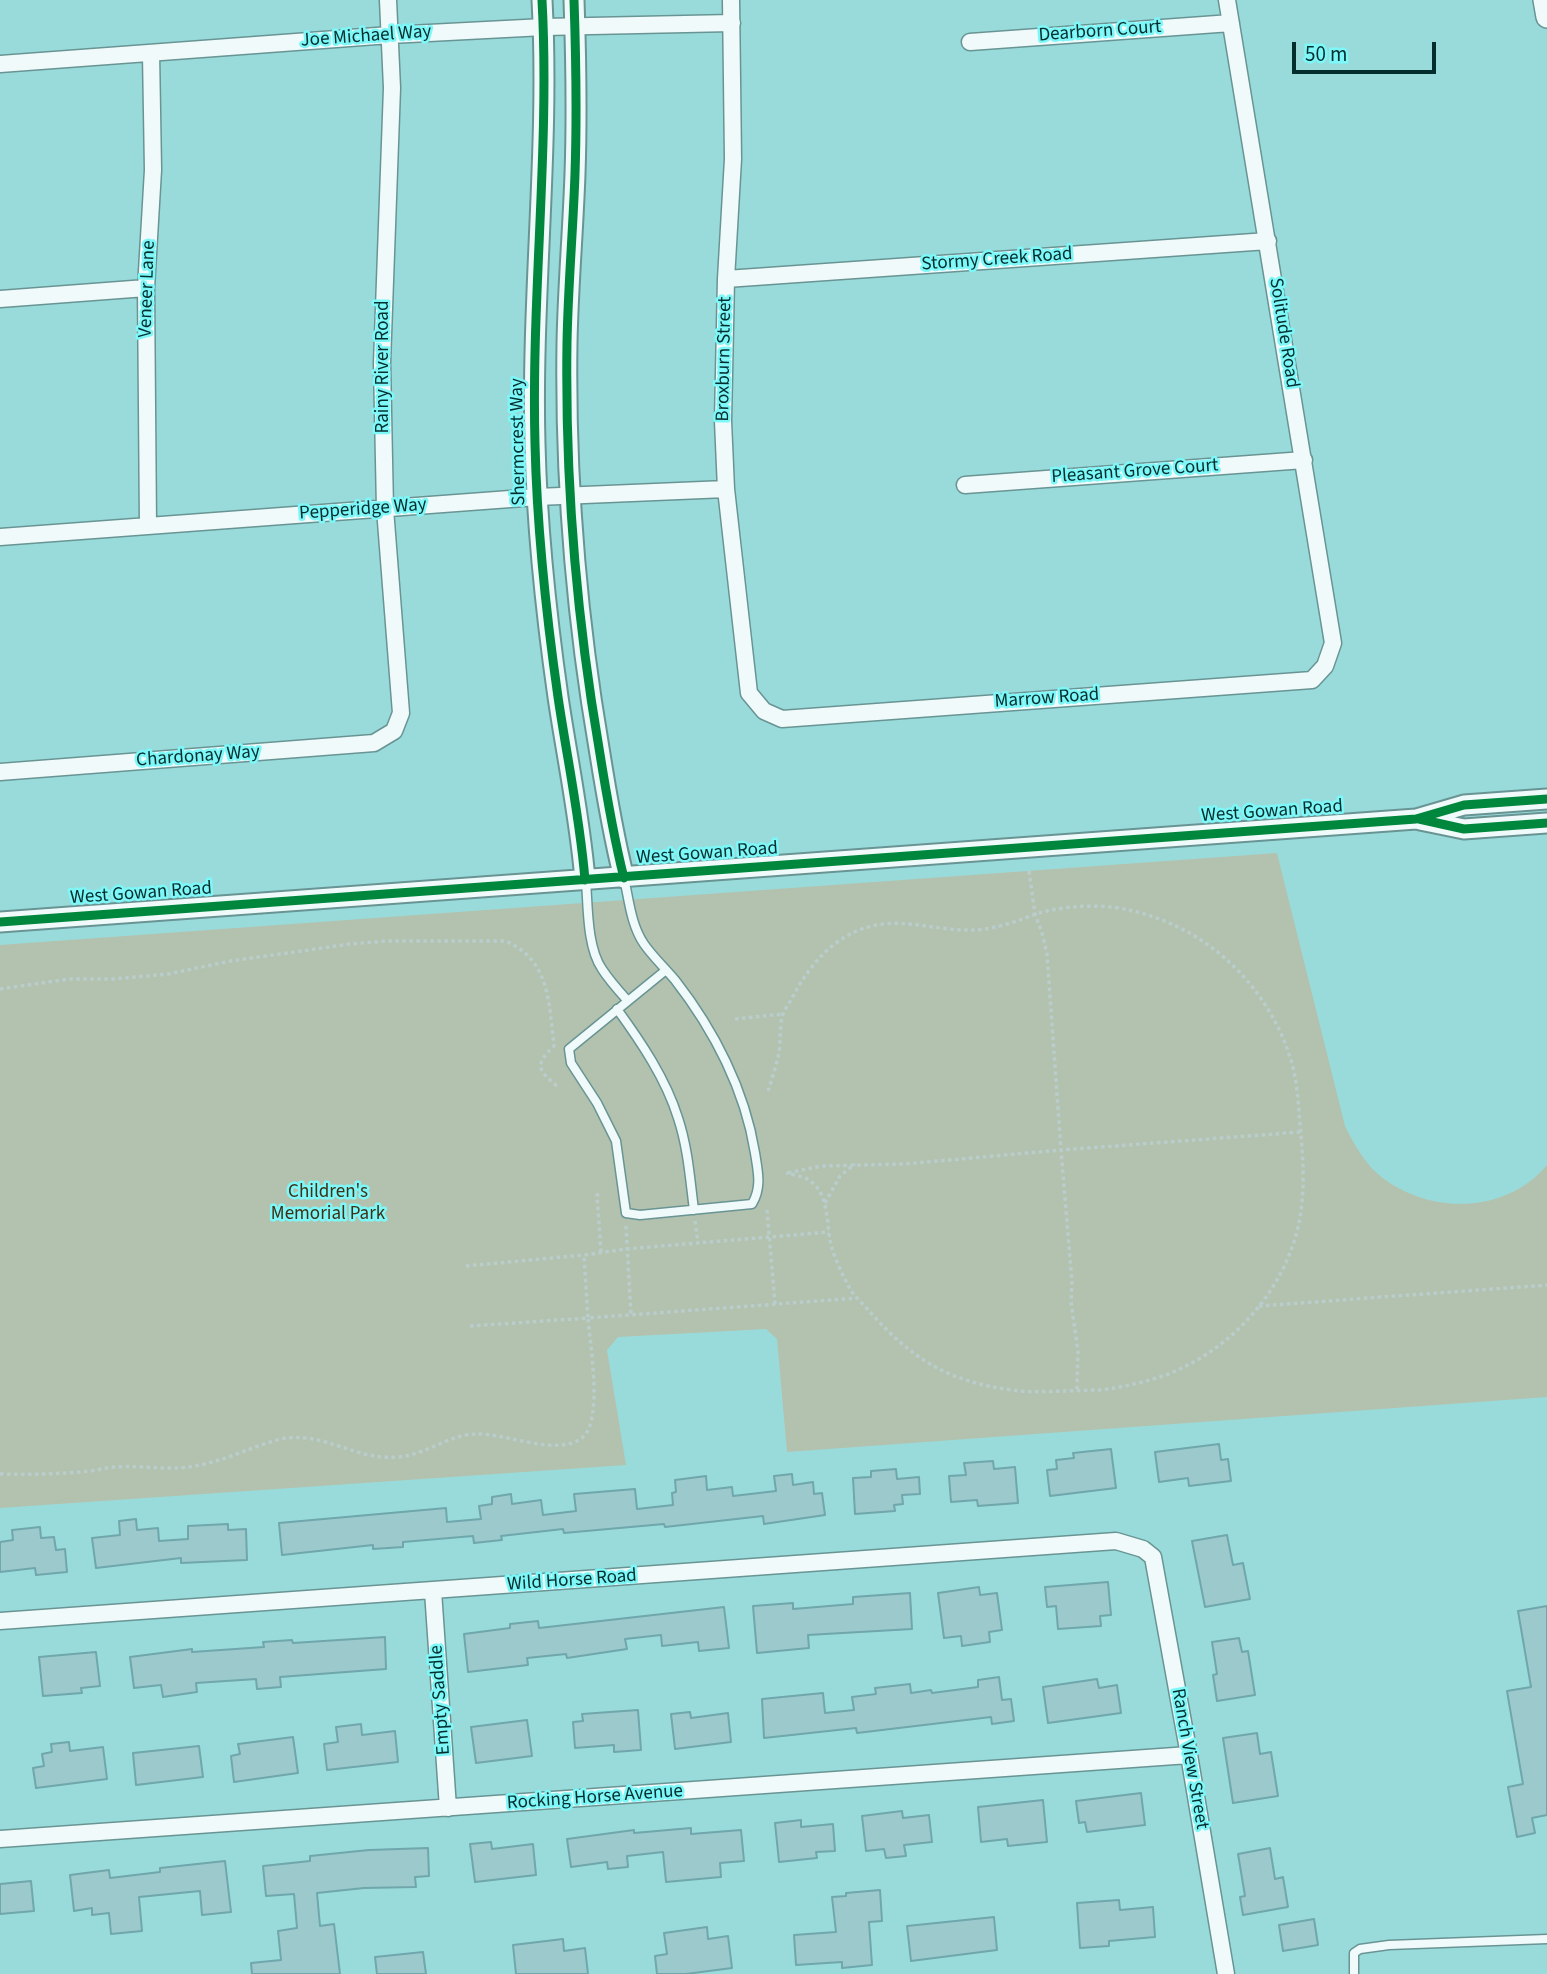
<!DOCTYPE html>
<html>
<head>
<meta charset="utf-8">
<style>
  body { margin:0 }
  #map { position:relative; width:1547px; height:1974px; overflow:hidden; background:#99dbdb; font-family:"Source Sans 3",sans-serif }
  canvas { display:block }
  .scale { position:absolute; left:1292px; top:42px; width:144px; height:32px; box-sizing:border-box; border:4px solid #042e2e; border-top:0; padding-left:9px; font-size:21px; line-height:24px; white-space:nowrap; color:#042e2e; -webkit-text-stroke:5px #7df7f7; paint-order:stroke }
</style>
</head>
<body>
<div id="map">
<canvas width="1547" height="1974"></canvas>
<div class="scale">50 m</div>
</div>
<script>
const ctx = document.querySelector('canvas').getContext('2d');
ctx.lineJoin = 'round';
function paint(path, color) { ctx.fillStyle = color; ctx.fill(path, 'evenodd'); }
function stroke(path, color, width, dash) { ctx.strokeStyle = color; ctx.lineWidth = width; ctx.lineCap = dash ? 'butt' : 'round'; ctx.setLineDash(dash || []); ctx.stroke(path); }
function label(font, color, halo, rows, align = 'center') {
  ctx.font = font + ' "Source Sans 3",sans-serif'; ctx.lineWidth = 5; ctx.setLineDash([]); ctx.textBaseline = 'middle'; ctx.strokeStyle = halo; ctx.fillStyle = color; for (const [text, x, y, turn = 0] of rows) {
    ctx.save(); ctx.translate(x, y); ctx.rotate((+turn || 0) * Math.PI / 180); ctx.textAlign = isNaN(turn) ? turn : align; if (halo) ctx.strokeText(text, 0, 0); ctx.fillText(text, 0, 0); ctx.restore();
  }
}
paint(new Path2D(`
  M 1277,853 L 1345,1126 C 1354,1144 1364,1162 1379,1175 C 1428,1215 1505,1215 1547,1165 L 1547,1397 L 787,1452 L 777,1339 L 766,1329 L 618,1337 L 607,1350 L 626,1465 L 0,1508 L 0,945 Z`), '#b3c2ae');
const building = new Path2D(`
  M 1219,1444 L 1221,1460 L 1228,1459 L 1231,1481 L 1189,1486 L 1188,1478 L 1159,1482 L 1155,1452 Z
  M 1111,1449 L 1116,1488 L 1050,1496 L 1047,1470 L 1057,1469 L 1056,1460 L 1074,1458 L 1073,1453 Z
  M 993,1461 L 994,1469 L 1015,1467 L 1018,1503 L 978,1506 L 977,1500 L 951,1502 L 949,1476 L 966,1475 L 964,1463 Z
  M 896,1469 L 897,1479 L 919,1477 L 920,1494 L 902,1495 L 903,1504 L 894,1505 L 895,1511 L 855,1514 L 853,1478 L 871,1477 L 871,1471 Z
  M 792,1474 L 793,1485 L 813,1482 L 814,1494 L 822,1493 L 825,1515 L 764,1524 L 763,1516 L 665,1527 L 664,1524 L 564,1533 L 563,1529 L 501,1536 L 502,1540 L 474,1543 L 473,1536 L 403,1542 L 403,1547 L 373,1549 L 373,1545 L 282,1555 L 279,1523 L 446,1508 L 447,1522 L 481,1519 L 479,1506 L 492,1504 L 492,1497 L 511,1494 L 512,1504 L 541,1500 L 543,1515 L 576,1511 L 574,1494 L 635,1489 L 637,1509 L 673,1505 L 672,1493 L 676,1492 L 675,1480 L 706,1476 L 707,1490 L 732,1487 L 733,1496 L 776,1491 L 774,1476 Z
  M 136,1519 L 137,1530 L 158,1528 L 159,1541 L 188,1539 L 188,1526 L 228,1524 L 228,1530 L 246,1529 L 247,1560 L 181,1563 L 181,1558 L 96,1568 L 92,1538 L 120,1535 L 119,1521 Z
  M 40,1527 L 41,1538 L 54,1537 L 56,1550 L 65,1549 L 67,1572 L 36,1575 L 35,1568 L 0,1572 L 0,1542 L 13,1540 L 12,1530 Z
  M 1227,1535 L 1233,1565 L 1243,1563 L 1250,1599 L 1205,1607 L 1192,1541 Z
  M 1108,1582 L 1111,1615 L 1100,1616 L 1101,1626 L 1058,1629 L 1056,1606 L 1047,1607 L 1045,1587 Z
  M 979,1587 L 980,1595 L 997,1593 L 1002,1630 L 989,1632 L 990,1642 L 962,1646 L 961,1636 L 944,1638 L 938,1593 Z
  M 910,1593 L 912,1629 L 808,1635 L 809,1648 L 757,1653 L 753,1606 L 793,1603 L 793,1609 L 853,1604 L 853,1597 Z
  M 1547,1606 L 1547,1815 L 1532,1818 L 1535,1833 L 1517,1837 L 1508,1787 L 1523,1784 L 1507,1691 L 1531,1687 L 1518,1611 Z
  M 724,1607 L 729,1648 L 699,1651 L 698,1642 L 662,1646 L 661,1635 L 625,1639 L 627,1649 L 567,1658 L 566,1654 L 527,1658 L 528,1665 L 468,1672 L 464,1634 L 510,1628 L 510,1624 L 538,1621 L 539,1628 Z
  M 385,1637 L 386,1669 L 280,1677 L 281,1687 L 257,1689 L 256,1679 L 196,1683 L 197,1692 L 163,1697 L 161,1685 L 134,1688 L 130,1657 L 192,1649 L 192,1652 L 264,1647 L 263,1642 L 292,1640 L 293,1643 Z
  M 1239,1638 L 1242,1652 L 1248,1651 L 1255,1695 L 1217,1701 L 1213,1675 L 1217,1674 L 1212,1642 Z
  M 96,1652 L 100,1686 L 81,1688 L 82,1693 L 43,1696 L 39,1657 Z
  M 999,1677 L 1002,1700 L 1011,1699 L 1014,1721 L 992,1724 L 991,1717 L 857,1733 L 856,1728 L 764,1738 L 762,1699 L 823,1693 L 825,1713 L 854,1710 L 852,1697 L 876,1694 L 875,1688 L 910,1684 L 911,1693 L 931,1690 L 932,1693 L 978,1687 L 978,1680 Z
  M 1097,1679 L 1099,1688 L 1117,1685 L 1121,1713 L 1048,1723 L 1043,1687 Z
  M 638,1710 L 641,1750 L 614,1752 L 614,1745 L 575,1748 L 573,1722 L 583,1721 L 582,1714 Z
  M 690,1712 L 691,1718 L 728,1713 L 731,1742 L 675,1749 L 671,1714 Z
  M 527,1720 L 532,1756 L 476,1763 L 471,1727 Z
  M 361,1724 L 362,1735 L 395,1731 L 398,1762 L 327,1770 L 324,1744 L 338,1742 L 336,1727 Z
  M 1257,1733 L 1260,1754 L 1271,1752 L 1278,1796 L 1233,1803 L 1223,1738 Z
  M 293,1737 L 298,1773 L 234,1782 L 231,1756 L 240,1754 L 238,1744 Z
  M 69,1742 L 70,1751 L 103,1747 L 107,1779 L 36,1788 L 33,1768 L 44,1766 L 42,1754 L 52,1752 L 51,1744 Z
  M 199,1746 L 203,1777 L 136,1785 L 133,1753 Z
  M 1141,1793 L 1145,1825 L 1087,1832 L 1085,1822 L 1079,1823 L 1076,1801 Z
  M 1043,1800 L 1047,1842 L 1008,1846 L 1007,1839 L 981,1842 L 978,1807 Z
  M 902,1811 L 903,1818 L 929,1815 L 932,1842 L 904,1845 L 906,1856 L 886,1858 L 884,1849 L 866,1851 L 862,1816 Z
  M 801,1820 L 801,1827 L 833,1824 L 835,1851 L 816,1852 L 817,1858 L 779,1862 L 775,1823 Z
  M 691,1828 L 691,1834 L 741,1830 L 744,1861 L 720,1863 L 721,1877 L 666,1882 L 663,1852 L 627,1856 L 628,1867 L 608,1869 L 607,1862 L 571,1867 L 567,1839 L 634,1830 L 634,1833 Z
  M 491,1842 L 492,1849 L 533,1844 L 536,1875 L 475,1882 L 470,1844 Z
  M 428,1848 L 429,1876 L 415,1877 L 416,1887 L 364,1888 L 317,1893 L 320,1926 L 334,1924 L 340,1974 L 252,1974 L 251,1963 L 281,1960 L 278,1931 L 297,1928 L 294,1894 L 266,1896 L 263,1866 L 310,1861 L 310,1856 L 369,1850 Z
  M 1270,1848 L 1275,1879 L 1283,1877 L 1288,1907 L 1243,1915 L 1240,1897 L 1245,1896 L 1238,1854 Z
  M 225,1861 L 231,1912 L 202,1915 L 200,1891 L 139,1897 L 142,1931 L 111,1934 L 109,1913 L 92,1915 L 92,1908 L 74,1911 L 70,1875 L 109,1870 L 110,1878 L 160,1872 L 160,1868 Z
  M 31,1881 L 34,1911 L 0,1914 L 0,1884 Z
  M 880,1890 L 882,1921 L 869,1922 L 872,1965 L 842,1968 L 842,1962 L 796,1965 L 794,1935 L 836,1932 L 832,1897 L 846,1896 L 846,1893 Z
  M 1119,1900 L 1120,1910 L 1153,1907 L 1155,1937 L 1109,1941 L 1109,1946 L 1080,1948 L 1077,1903 Z
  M 994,1917 L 997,1950 L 911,1961 L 907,1926 Z
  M 1314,1919 L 1318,1945 L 1283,1951 L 1279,1925 Z
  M 707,1927 L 708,1939 L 728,1936 L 732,1968 L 686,1974 L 657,1974 L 655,1956 L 667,1954 L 664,1933 Z
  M 563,1939 L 564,1951 L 585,1948 L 588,1974 L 516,1974 L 513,1945 Z
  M 423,1952 L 426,1974 L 377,1974 L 375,1957 Z`);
paint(building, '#9bc9cc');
stroke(building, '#6fa7ac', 2);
const service = new Path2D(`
  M 624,878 C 629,900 631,925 644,944 C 653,957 665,968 675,980 C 714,1030 745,1090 755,1153 C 758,1172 762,1187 752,1204 L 640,1215 L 626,1213 L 616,1141 L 597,1103 L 571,1063 L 569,1049 L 666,970
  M 586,881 C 588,907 587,947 602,969 C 609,980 618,990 627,1000
  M 617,1009 C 641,1042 666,1079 678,1118 C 688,1148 690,1179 694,1210
  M 1354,1974 L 1354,1953 L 1360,1949 L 1389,1945 L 1547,1939`);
const minor = new Path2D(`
  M 731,0 L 733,159 L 726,279 L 723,421 L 726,489 L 749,693 L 764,711 L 782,719 L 1312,680 L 1325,666 L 1333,643 L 1227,0
  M 970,42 L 1231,23
  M 0,64 L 390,35 L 544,27 L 732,23
  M 726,279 L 1268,241
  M 0,299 L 146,288
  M 965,485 L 1304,460
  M 148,526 L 146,288 L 153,170 L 151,53
  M 0,537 L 537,497 L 726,489
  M 0,772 L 374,743 L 394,731 L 401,713 L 385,509 L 382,363 L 392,88 L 388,0
  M 433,1591 L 448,1808
  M 0,1621 L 1116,1541 L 1143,1549 L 1153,1557 L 1189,1755 L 1226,1974
  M 0,1839 L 1189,1755`);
const tertiary = new Path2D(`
  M 542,0 C 550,148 531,296 535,444 C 537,529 546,613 558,697 C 567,758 580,818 585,880
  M 574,0 C 576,58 577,116 575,174 C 573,231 568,287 567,343 C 565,479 576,614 599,748 C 606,792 613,835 624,878
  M 1420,820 L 1464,829 L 1547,823
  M 0,922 L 1416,819 L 1464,805 L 1547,799`);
const secondary = new Path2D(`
  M 1544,0 L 1547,17`);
stroke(service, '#699494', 11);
stroke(minor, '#699494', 19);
stroke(tertiary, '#699494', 23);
stroke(secondary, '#699494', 24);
stroke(new Path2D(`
  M 1029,871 L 1035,914 L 1042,933 L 1047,954 L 1061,1150 L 1301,1132
  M 0,989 L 70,979 L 114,979 L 168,974 L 231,961 L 350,944 L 386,941 L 505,941 C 550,959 549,1004 554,1046 C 534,1065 538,1070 557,1086
  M 735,1019 L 783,1014
  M 768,1091 C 772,1079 776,1066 779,1053 C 781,1041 779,1026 783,1014 C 785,1009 788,1005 791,1000 C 809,965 836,932 877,925 C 908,919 939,931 971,930 C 986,930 1002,926 1017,921 C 1027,918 1036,913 1047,911 C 1074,905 1106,904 1133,911 C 1206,928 1265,983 1289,1054 C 1297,1076 1298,1100 1300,1124 C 1303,1155 1305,1187 1300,1218 C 1288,1283 1241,1340 1182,1368 C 1162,1378 1137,1384 1114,1388 C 1099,1391 1082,1390 1067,1391 C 1049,1391 1030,1393 1012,1390 C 949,1382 912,1359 871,1313 C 864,1305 855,1297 850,1289 C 843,1276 835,1259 831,1245 C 826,1224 830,1194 809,1180 C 803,1176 793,1175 786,1173
  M 788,1173 L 821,1166 L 904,1164 L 1061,1150 L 1072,1282 L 1071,1302 L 1078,1351 L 1077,1389
  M 825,1203 L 840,1176 L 855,1164
  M 767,1210 L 775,1304
  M 695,1221 L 698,1243
  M 626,1226 L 631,1315
  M 601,1252 L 597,1195 L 601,1194
  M 466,1266 L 584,1255
  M 1259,1306 L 1547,1285
  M 470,1326 L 588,1318 L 584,1255 L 626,1249 L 829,1232
  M 0,1474 C 30,1475 60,1474 90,1471 C 99,1470 107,1467 116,1467 C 143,1465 168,1471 195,1466 C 218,1462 239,1453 261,1445 C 269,1443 277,1439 286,1438 C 327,1433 357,1461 399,1457 C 427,1454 449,1435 475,1434 C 503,1432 559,1458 583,1437 C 603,1419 590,1343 588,1318 L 858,1298`), '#b9cdcd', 3.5, [3.5, 3.5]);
stroke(service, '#f0fafa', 8);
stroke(minor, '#f0fafa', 16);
stroke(tertiary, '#f0fafa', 19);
stroke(secondary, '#f0fafa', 21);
stroke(new Path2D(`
  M 542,0 C 550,148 531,296 535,444 C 537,529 546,613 558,697 C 567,758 580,818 585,880
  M 574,0 C 576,58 577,116 575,174 C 573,231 568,287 567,343 C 565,479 576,614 599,748 C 606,792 613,835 624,878
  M 1419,819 L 1464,829 L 1547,823
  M 0,922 L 1416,819 L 1464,805 L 1547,799`), '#00873e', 9);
label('19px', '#042e2e', '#7df7f7', [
  ["Dearborn Court",1100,32,-4],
  ["Joe Michael Way",366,37,-4],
  ["Stormy Creek Road",997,260,-4],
  ["Veneer Lane",148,289,-88],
  ["Solitude Road",1283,333,81],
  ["Broxburn Street",725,359,-89],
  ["Rainy River Road",384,367,-90],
  ["Shermcrest Way",519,442,-91],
  ["Pleasant Grove Court",1135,472,-4],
  ["Pepperidge Way",363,510,-4],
  ["Marrow Road",1047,699,-4],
  ["Chardonay Way",198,757,-4],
  ["West Gowan Road",1272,812,-4],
  ["West Gowan Road",707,854,-4],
  ["West Gowan Road",141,894,-4],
  ["Wild Horse Road",572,1581,-4],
  ["Empty Saddle",441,1700,-94],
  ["Ranch View Street",1189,1759,80],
  ["Rocking Horse Avenue",595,1798,-4]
]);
label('19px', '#412f15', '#7df7f7', [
  ["Children's",328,1193],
  ["Memorial Park",328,1215]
]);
</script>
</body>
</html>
